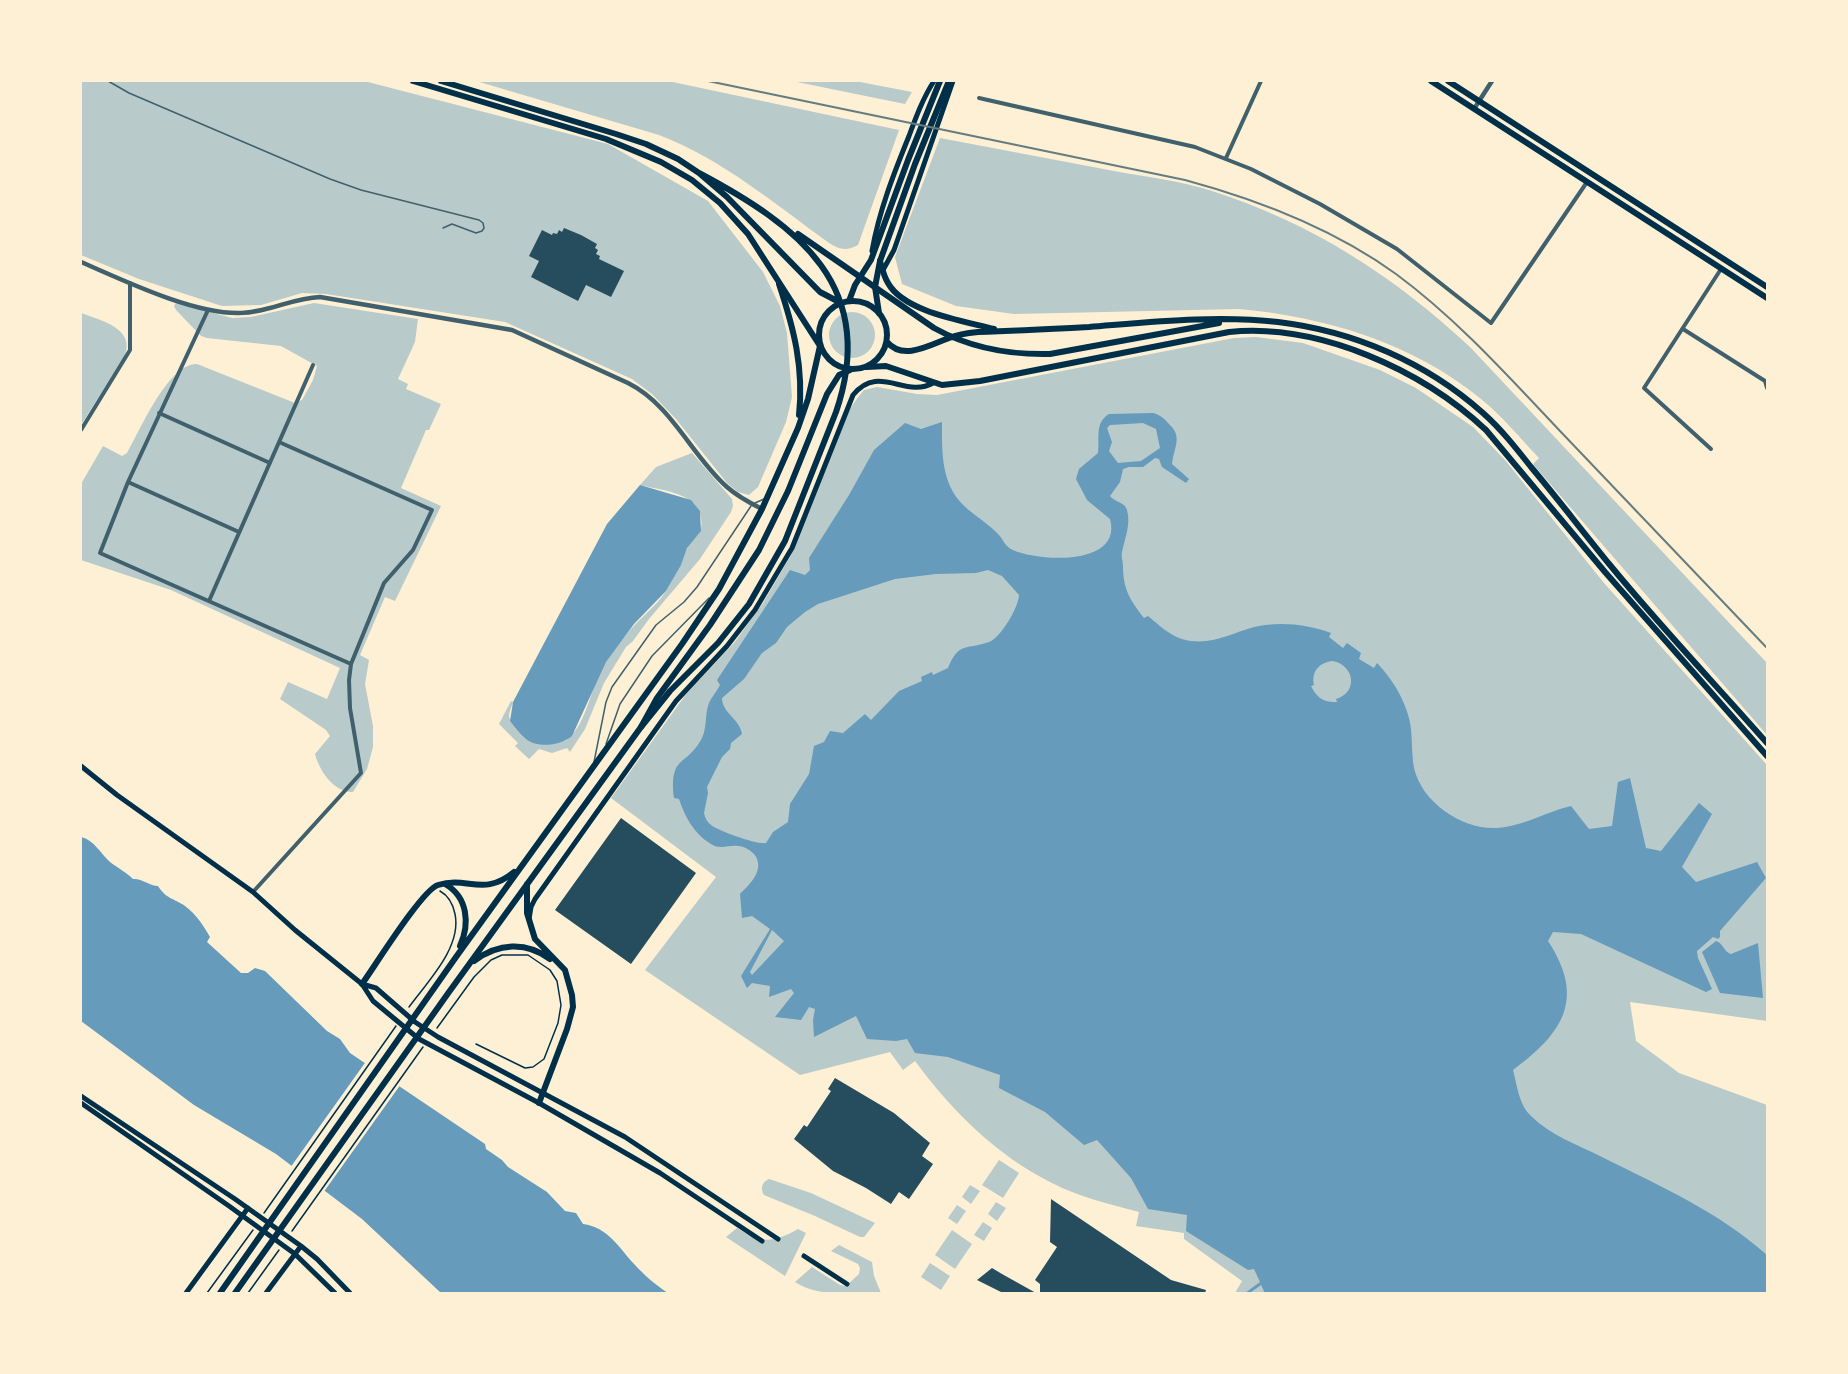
<!DOCTYPE html>
<html>
<head>
<meta charset="utf-8">
<style>
  body { margin:0 }
  #map { position:relative; width:1848px; height:1374px; overflow:hidden; background:#fdf0d5; font-family:Commissioner,sans-serif }
  canvas { display:block }
  .frame { position:absolute; inset:0; border:82px solid #fdf0d5; pointer-events:none }
</style>
</head>
<body>
<div id="map">
<canvas width="1848" height="1374"></canvas>
<div class="frame"></div>
</div>
<script>
const ctx = document.querySelector('canvas').getContext('2d');
ctx.lineJoin = 'round';
function paint(path, color) { ctx.fillStyle = color; ctx.fill(path, 'evenodd'); }
function stroke(path, color, width, dash) { ctx.strokeStyle = color; ctx.lineWidth = width; ctx.lineCap = dash ? 'butt' : 'round'; ctx.setLineDash(dash || []); ctx.stroke(path); }
paint(new Path2D(`
  M 81,81 L 364,81 L 608,144 L 708,201 L 763,272 L 780,306 L 787,333 L 792,397 L 786,422 L 758,487 L 749,495 L 738,492 L 727,483 L 676,419 L 652,394 L 632,379 L 505,322 L 326,294 L 302,293 L 261,305 L 222,306 L 139,279 L 81,255 Z
  M 476,81 L 668,81 L 899,130 L 858,245 C 847,251 840,250 829,243 C 775,204 722,159 659,135 Z
  M 792,81 L 855,81 L 912,92 L 905,104 Z
  M 940,138 C 998,149 1056,160 1114,171 C 1147,177 1181,181 1212,191 C 1312,223 1394,276 1470,347 L 1767,663 L 1767,735 L 1533,464 L 1539,458 C 1520,438 1502,416 1481,399 C 1413,343 1326,317 1239,309 L 1014,314 L 956,306 L 902,284 L 895,257 Z
  M 176,303 L 232,318 L 251,317 L 314,303 L 418,319 L 415,342 L 398,379 L 408,384 L 406,389 L 441,404 L 429,430 L 426,430 L 401,488 L 441,506 L 395,601 L 385,597 L 360,655 L 369,660 L 365,684 L 373,726 L 373,747 L 367,769 L 353,792 C 334,793 319,770 315,754 L 330,736 L 326,730 L 280,699 L 288,682 L 327,699 L 340,668 L 171,590 L 81,560 L 81,484 L 103,446 L 122,456 L 127,453 C 140,431 168,363 197,364 L 295,403 L 302,400 L 313,380 L 317,366 L 281,346 L 207,338 L 201,336 L 176,310 L 174,306 Z
  M829 335a23 23 0 1 1 46 0a23 23 0 1 1-46 0Z
  M 81,313 C 100,320 135,328 125,355 L 81,425 Z
  M 1256,337 L 1303,343 L 1380,370 L 1416,388 L 1473,427 L 1505,460 L 1604,583 L 1767,765 L 1767,1021 L 1630,1002 L 1636,1041 L 1679,1073 L 1767,1105 L 1767,1293 L 1235,1293 L 1242,1281 L 1184,1239 L 1184,1233 L 1136,1226 L 1139,1212 C 1109,1204 1079,1197 1052,1183 C 996,1155 952,1111 915,1061 L 903,1070 L 890,1052 L 800,1075 L 645,970 L 716,877 L 611,798 L 687,693 L 734,643 L 763,603 L 791,555 L 848,412 L 856,400 L 864,390 L 877,387 L 917,394 L 937,395 L 1234,338 Z
  M 692,453 L 732,499 L 733,506 L 731,512 L 700,559 L 649,619 L 633,641 L 626,647 L 604,683 L 585,729 L 570,752 L 567,748 L 552,753 L 539,749 L 529,759 L 515,746 L 518,743 L 499,724 L 511,701 L 513,702 C 512,706 509,712 509,716 C 511,733 550,738 564,741 C 585,730 590,690 602,669 C 608,657 617,646 626,635 C 637,620 658,605 666,591 C 674,578 679,563 686,550 C 693,536 706,534 700,514 C 694,492 659,490 640,485 L 656,467 Z
  M 999,1160 L 1019,1173 L 1003,1198 L 982,1185 Z
  M 769,1179 L 811,1193 L 875,1223 L 864,1237 L 860,1237 L 815,1216 L 764,1195 C 760,1188 762,1182 769,1179 Z
  M 970,1185 L 980,1191 L 971,1204 L 962,1197 Z
  M 996,1202 L 1006,1208 L 997,1221 L 988,1214 Z
  M 957,1205 L 966,1211 L 957,1224 L 948,1218 Z
  M 983,1222 L 992,1228 L 984,1241 L 974,1235 Z
  M 737,1228 C 761,1244 773,1243 798,1229 L 806,1233 L 785,1276 L 726,1237 Z
  M 952,1230 L 972,1244 L 955,1269 L 935,1255 Z
  M 839,1245 L 872,1262 L 874,1276 L 881,1293 C 853,1293 819,1298 795,1282 L 812,1267 L 840,1285 L 846,1286 L 859,1274 L 860,1268 L 858,1264 L 831,1251 Z
  M 930,1263 L 950,1276 L 941,1290 L 921,1277 Z`), '#b9caca');
paint(new Path2D(`
  M 1153,413 C 1160,415 1164,418 1169,424 C 1183,437 1174,447 1172,464 L 1189,479 L 1186,483 L 1162,467 L 1159,459 L 1155,458 L 1143,467 L 1129,467 L 1123,469 L 1120,482 L 1110,496 C 1114,502 1125,502 1127,510 C 1131,524 1125,538 1122,552 C 1121,557 1123,561 1123,566 C 1123,589 1130,600 1144,618 L 1148,616 C 1159,625 1169,635 1182,639 C 1209,647 1229,634 1254,627 C 1278,621 1308,624 1331,633 L 1329,637 L 1343,648 L 1347,643 L 1361,653 L 1359,659 L 1374,668 L 1377,663 C 1392,679 1403,696 1409,718 C 1413,734 1411,751 1414,768 C 1422,803 1463,830 1497,828 C 1524,826 1546,812 1571,806 L 1589,829 L 1612,826 L 1618,782 L 1630,778 L 1646,848 L 1661,851 L 1699,803 L 1712,814 L 1682,867 L 1696,882 L 1757,862 L 1766,878 L 1720,931 L 1720,937 L 1718,939 L 1713,937 L 1697,951 L 1698,958 L 1712,989 L 1706,992 L 1581,934 L 1553,932 L 1548,941 C 1586,999 1563,1033 1513,1070 C 1517,1085 1519,1105 1531,1116 C 1550,1135 1578,1145 1602,1157 C 1660,1186 1719,1212 1767,1255 L 1767,1293 L 1263,1293 L 1264,1291 L 1261,1285 L 1250,1293 L 1245,1293 L 1260,1282 L 1254,1269 L 1248,1270 L 1186,1231 L 1187,1215 L 1148,1209 L 1131,1178 L 1097,1140 L 1084,1145 L 1045,1112 L 999,1088 L 1000,1075 L 948,1057 L 915,1053 L 907,1039 L 896,1041 L 867,1039 L 856,1016 L 814,1037 L 813,1020 L 815,1009 L 809,1007 L 801,1020 L 775,1017 L 794,993 L 791,989 L 769,997 L 770,986 L 752,983 L 747,988 L 741,976 L 770,929 L 752,916 L 742,918 L 740,894 C 750,884 766,869 754,854 C 750,850 744,846 738,846 C 728,845 720,850 711,844 C 694,834 685,817 679,799 L 674,798 C 669,754 687,767 702,738 C 707,727 705,716 708,706 C 710,699 717,691 720,685 L 717,680 L 790,570 L 805,575 L 810,570 L 809,558 L 849,495 L 874,450 L 905,423 L 921,429 L 942,422 C 942,445 941,469 952,490 C 962,510 983,518 998,534 C 1004,540 1005,547 1013,550 C 1039,562 1123,566 1110,519 L 1087,500 L 1076,479 L 1079,469 L 1098,453 C 1100,439 1094,423 1109,414 ZM 1143,423 L 1156,429 L 1160,448 L 1141,461 L 1118,463 L 1109,451 L 1112,442 L 1107,428 L 1110,425 ZM 988,570 L 1002,576 L 1019,595 C 1019,606 1001,638 989,642 C 967,650 959,641 948,668 L 933,675 L 932,672 L 921,677 L 922,681 L 899,691 L 871,720 L 865,714 L 843,733 L 830,731 L 824,742 L 814,746 L 809,774 L 790,804 L 788,822 L 773,832 L 766,843 C 757,845 719,831 711,825 C 707,822 705,818 704,813 L 708,793 L 707,787 L 722,757 L 730,749 L 731,743 L 742,734 C 740,719 722,713 722,698 L 744,679 L 762,653 L 776,643 L 787,627 L 805,612 L 818,604 L 895,579 L 936,574 L 976,573 ZM 1333,661 C 1354,665 1359,692 1336,699 L 1337,702 C 1324,703 1316,697 1311,686 L 1314,685 C 1311,671 1320,662 1333,661 ZM 772,930 L 784,941 L 752,975 L 750,972 Z
  M 640,485 L 691,500 L 700,511 L 701,531 L 687,548 L 681,565 L 666,591 L 634,624 L 606,662 L 572,736 C 561,745 539,749 526,739 C 520,734 515,727 510,721 L 513,702 L 607,524 Z
  M 81,837 C 94,840 101,854 110,862 C 118,868 126,872 133,879 C 141,878 150,886 158,886 C 167,900 174,898 185,906 C 196,914 203,925 210,937 L 207,942 L 241,973 L 248,973 L 255,968 L 265,971 L 327,1031 L 340,1039 L 350,1053 L 485,1144 L 486,1149 L 502,1160 L 508,1167 L 547,1192 L 565,1211 L 576,1213 L 583,1224 C 608,1227 619,1248 635,1265 C 644,1275 657,1286 668,1293 L 441,1293 L 362,1219 L 276,1154 L 194,1105 L 81,1021 Z
  M 1716,941 C 1723,943 1724,952 1731,954 L 1758,943 L 1763,998 L 1720,993 L 1702,952 Z`), '#669bbc');
paint(new Path2D(`
  M 367,1060 L 401,1084 L 323,1193 L 290,1168 Z`), '#fdf0d5');
paint(new Path2D(`
  M 564,228 L 581,235 L 597,244 L 595,248 L 598,250 L 596,254 L 600,256 L 599,259 L 624,271 L 611,297 L 586,285 L 578,301 L 531,277 L 539,261 L 529,256 L 542,230 L 552,235 L 553,233 L 557,234 L 559,230 L 562,232 Z
  M 621,818 L 696,873 L 631,964 L 555,910 Z
  M 835,1078 L 894,1113 L 930,1143 L 922,1156 L 933,1164 L 909,1199 L 899,1192 L 891,1204 L 866,1188 L 833,1171 L 794,1139 L 804,1125 L 807,1127 L 831,1091 L 828,1089 Z
  M 1051,1199 L 1171,1280 L 1206,1290 L 1205,1293 L 1040,1293 L 1040,1284 L 1035,1280 L 1057,1247 L 1050,1242 Z
  M 992,1268 L 1002,1274 L 1036,1293 L 1003,1293 L 977,1280 Z`), '#264d5e');
stroke(new Path2D(`
  M 409,1007 C 428,981 462,947 455,914 C 453,904 449,896 440,891
  M 437,1028 L 474,977 L 491,960 L 502,955 L 528,955 L 550,970 L 557,981 L 561,1005 L 558,1023 L 544,1059 L 533,1067 L 525,1068 L 476,1044
  M 264,1213 L 396,1026
  M 292,1231 L 423,1047
  M 207,1293 L 253,1230
  M 248,1293 L 279,1250`), '#003049', 1.5);
stroke(new Path2D(`
  M 108,81 L 129,93 L 330,179 L 361,190 L 479,220 L 483,223 L 484,228 L 482,231 L 476,233 L 452,224 L 443,228
  M 755,503 L 764,499
  M 606,744 L 620,704 L 652,656 L 709,598
  M 594,762 L 606,702 L 612,687 L 656,625 L 684,602 L 697,587 L 751,506`), '#3f606c', 1.5);
stroke(new Path2D(`
  M 979,98 L 1195,147 L 1251,169 L 1320,204 L 1397,249 L 1491,323 L 1587,182
  M 1226,158 L 1261,81
  M 208,310 L 128,482 L 100,553 L 351,664
  M 1683,329 L 1765,381 L 1767,388
  M 159,413 L 270,463
  M 81,430 L 130,350 L 130,283
  M 1711,449 L 1644,388 L 1721,269
  M 128,482 L 239,532
  M 209,601 L 313,365
  M 253,892 L 361,773 L 350,708 L 349,680 L 351,664 L 384,583 L 413,550 L 432,510 L 279,442`), '#3f606c', 4);
stroke(new Path2D(`
  M 1474,109 L 1492,81
  M 81,262 C 125,281 191,313 238,313 C 267,313 292,298 320,297 L 512,330 L 628,383 C 672,405 691,455 727,487 C 737,496 750,503 762,509`), '#3f606c', 4.5);
stroke(new Path2D(`
  M 872,251 C 879,211 894,173 909,136 C 916,117 923,98 934,81
  M 883,270 L 894,250 L 953,81
  M 81,766 L 117,795 L 253,892 L 295,930 L 362,984 L 373,1001 L 419,1039 L 539,1103 L 660,1173 L 762,1241
  M 529,919 L 531,907 L 535,899 L 676,701 L 727,646 L 755,610 L 792,548 L 853,395 C 879,363 905,399 933,383
  M 362,984 L 376,988 L 415,1022 L 438,1037 L 625,1137 L 778,1239
  M 81,1096 L 235,1199 L 301,1246 L 317,1259 L 350,1293
  M 81,1103 L 229,1206 L 295,1254 L 335,1293
  M 804,1256 L 847,1284
  M 186,1293 L 248,1208
  M 266,1293 L 301,1246`), '#003049', 5);
stroke(new Path2D(`
  M 1431,81 L 1767,298
  M 1448,81 L 1767,287
  M 779,284 C 794,329 804,368 799,415
  M 849,301 L 855,285 L 871,260 L 908,160 L 940,81
  M 879,313 L 875,287 L 880,261 L 915,164 L 949,81
  M 445,884 C 468,897 470,924 460,946
  M 527,884 L 527,913 L 535,939 L 565,970 L 572,995 L 573,1007 L 567,1029 L 539,1103
  M 474,961 C 498,943 526,941 550,959
  M 362,984 C 375,966 422,890 438,885 C 468,876 484,897 514,872
  M 220,1293 L 456,957 L 682,644 L 719,589 L 762,509 L 798,428 L 808,399 L 820,346
  M 235,1293 L 449,992 L 641,727 L 657,698 L 710,625 L 759,550 L 788,491 L 827,394 L 839,375 L 850,370`), '#003049', 6);
stroke(new Path2D(`
  M 413,81 L 606,139 L 661,162 L 692,180 L 720,203 L 748,234 L 820,346
  M 441,81 L 616,134 L 646,144 L 678,159 L 699,173 L 727,197 L 820,292 L 841,303
  M 798,234 L 934,328 C 970,348 1008,355 1050,354 L 1219,323
  M 880,261 C 882,268 884,277 888,283 C 904,312 964,321 994,329
  M819 335a34 34 0 1 1 68 0a34 34 0 1 1-68 0Z
  M 887,342 C 903,361 930,345 949,338 C 959,334 968,333 978,332 C 1015,331 1052,329 1089,327 C 1152,322 1215,315 1278,322 C 1353,331 1426,362 1483,413 C 1501,429 1516,448 1531,467 C 1558,499 1583,532 1610,565 C 1660,626 1715,684 1767,743
  M 867,367 L 886,366 L 942,385 L 980,381 L 1229,332 C 1319,323 1422,370 1486,430 L 1605,572 L 1767,756
  M 641,727 L 670,691 L 718,643 L 749,604 L 785,541 L 836,412 C 879,287 799,226 699,173`), '#003049', 6);
stroke(new Path2D(`
  M 708,81 L 1185,180 C 1259,200 1334,229 1396,274 C 1457,319 1508,376 1560,431 C 1629,503 1698,576 1767,648`), '#657d81', 2);
</script>
</body>
</html>
